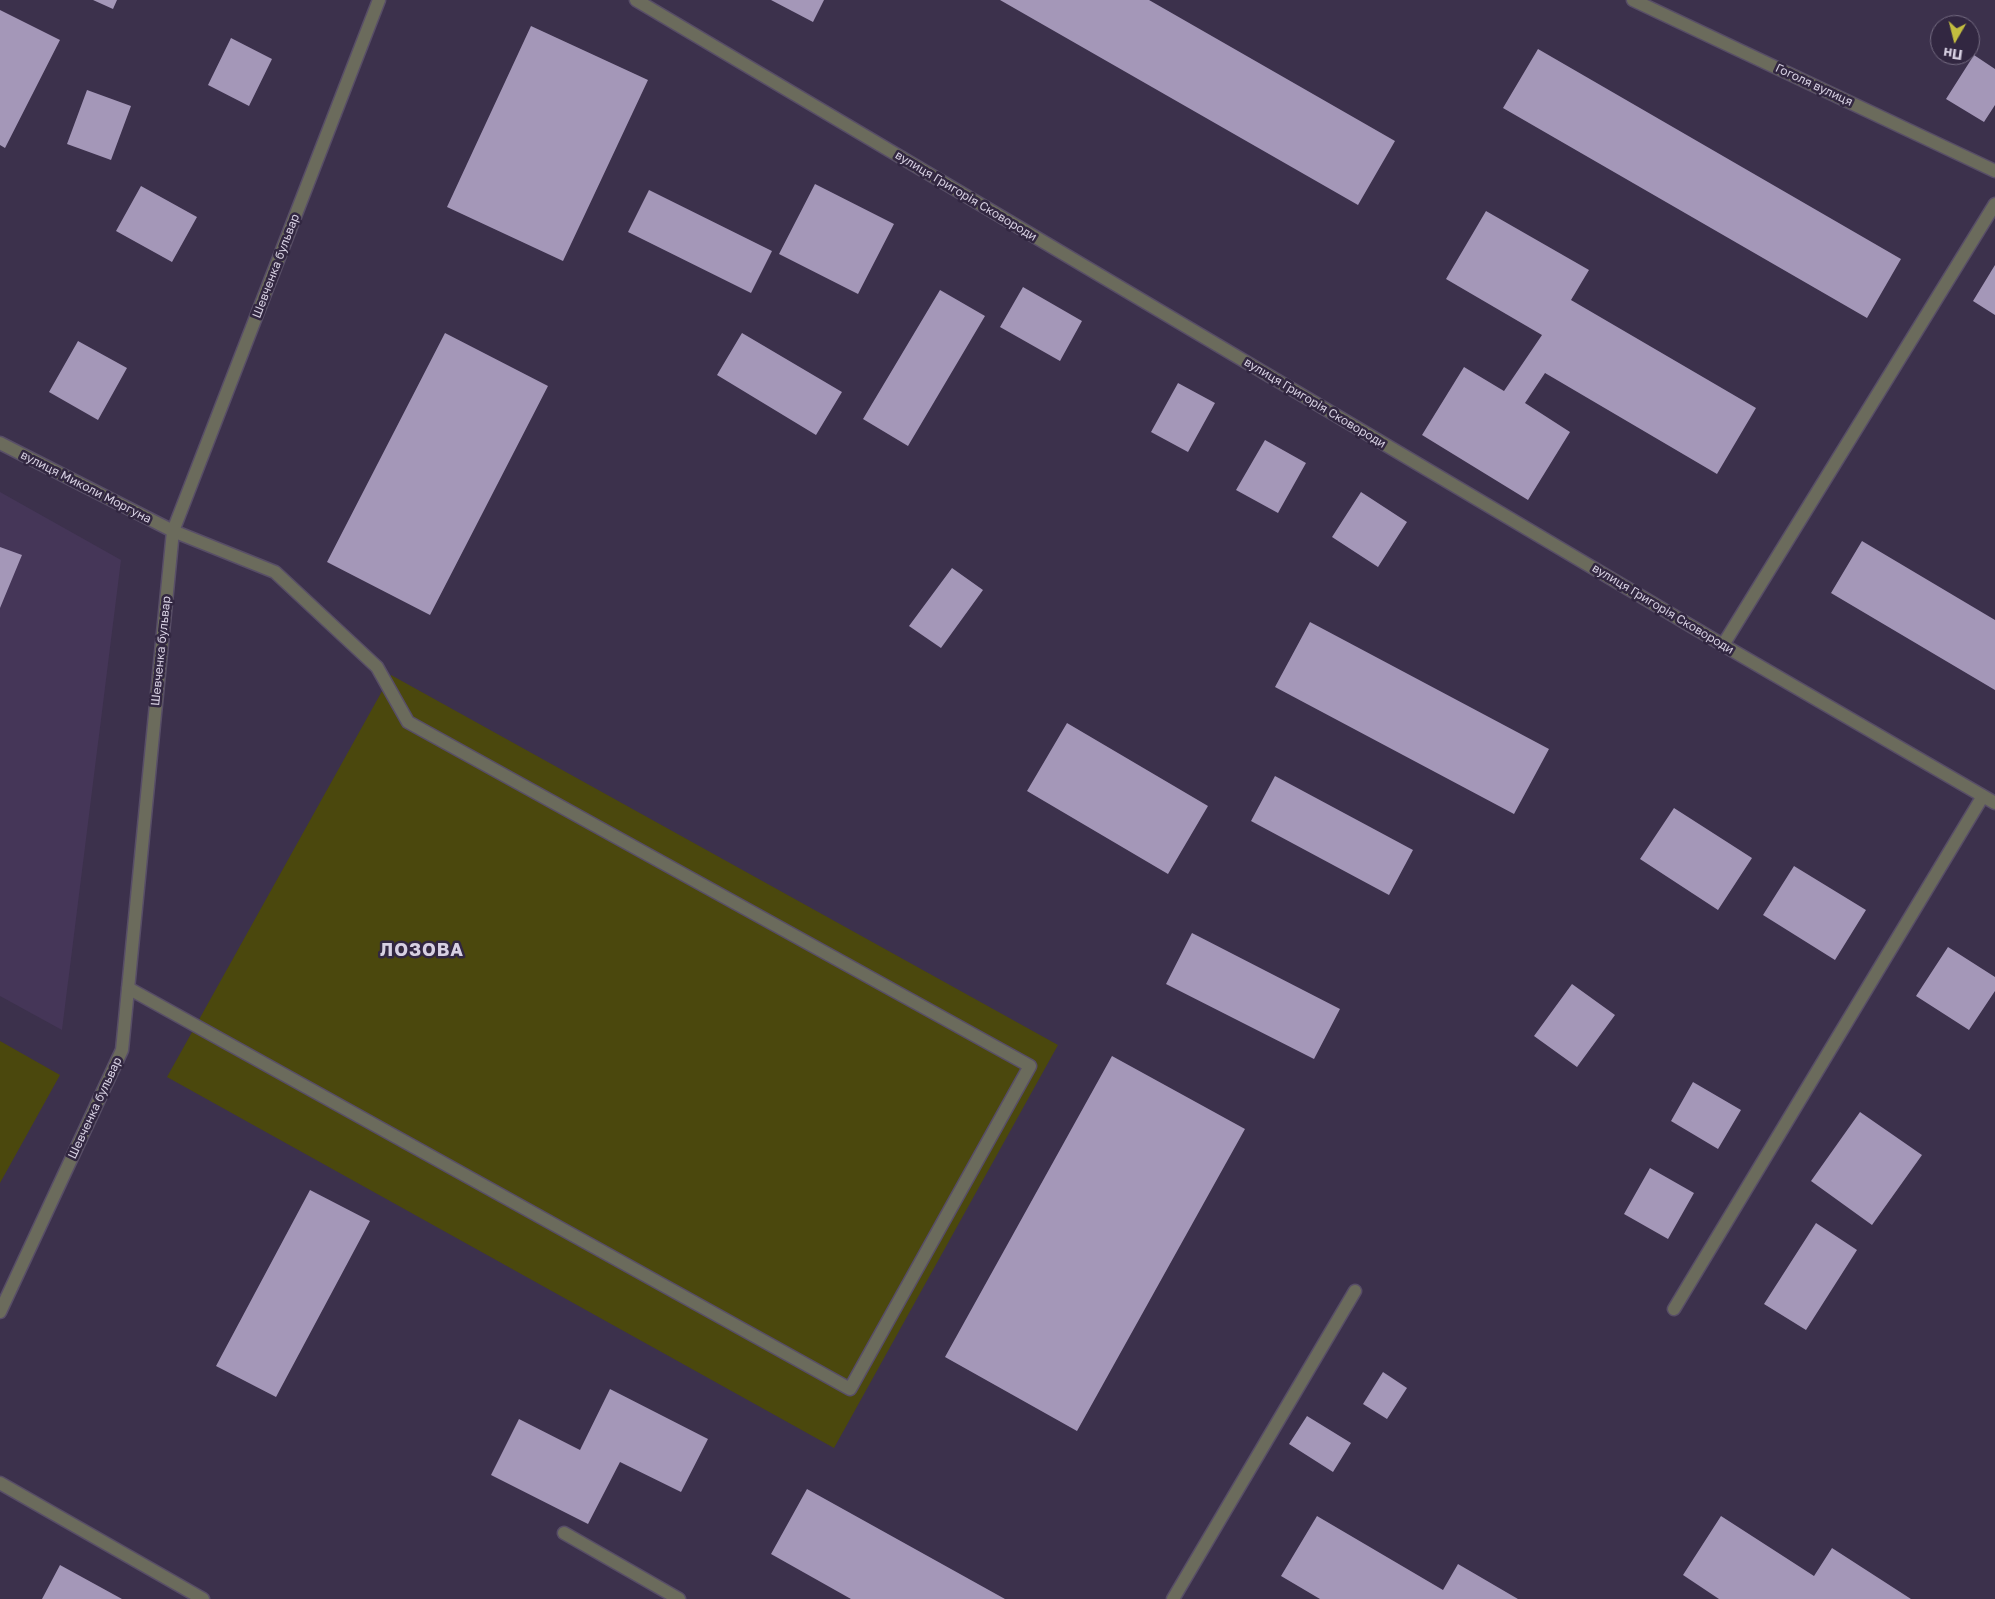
<!DOCTYPE html>
<html>
<head>
<meta charset="utf-8">
<style>
  body { margin:0 }
  #map { position:relative; width:1995px; height:1599px; overflow:hidden; background:#3c314c; font-family:"Golos Text",sans-serif }
  canvas { display:block }
  .north { position:absolute; left:1930px; top:15px; width:50px; height:50px; box-sizing:border-box; background:#322741; border:1px solid #746b81; border-radius:50%; rotate:188deg; font-size:14px; font-weight:700; line-height:20px; text-align:center; color:#d7d0e2 }
  .north::after { content:''; display:block; margin:auto; width:18px; height:22px; background:#c3bd3f; clip-path:polygon(50% 0,100% 100%,50% 72%,0 100%) }
</style>
</head>
<body>
<div id="map">
<canvas width="1995" height="1599"></canvas>
<div class="north">Пн</div>
</div>
<script>
const ctx = document.querySelector('canvas').getContext('2d');
ctx.lineJoin = 'round';
function paint(path, color) { ctx.fillStyle = color; ctx.fill(path, 'evenodd'); }
function stroke(path, color, width, dash) { ctx.strokeStyle = color; ctx.lineWidth = width; ctx.lineCap = dash ? 'butt' : 'round'; ctx.setLineDash(dash || []); ctx.stroke(path); }
function label(font, color, halo, rows, align = 'center') {
  ctx.font = font + ' "Golos Text",sans-serif'; ctx.lineWidth = 5; ctx.setLineDash([]); ctx.textBaseline = 'middle'; ctx.strokeStyle = halo; ctx.fillStyle = color; for (const [text, x, y, turn = 0] of rows) {
    ctx.save(); ctx.translate(x, y); ctx.rotate((+turn || 0) * Math.PI / 180); ctx.textAlign = isNaN(turn) ? turn : align; if (halo) ctx.strokeText(text, 0, 0); ctx.fillText(text, 0, 0); ctx.restore();
  }
}
paint(new Path2D(`
  M 0,492 L 121,560 L 62,1030 L 0,996 Z`), '#453658');
paint(new Path2D(`
  M 391,675 L 1058,1045 L 834,1448 L 167,1077 Z
  M 0,1041 L 60,1075 L 0,1183 Z`), '#4b480d');
paint(new Path2D(`
  M 93,0 L 117,0 L 113,9 Z
  M 771,0 L 824,0 L 813,22 Z
  M 1000,0 L 1149,0 L 1395,141 L 1358,205 Z
  M 0,10 L 60,40 L 5,148 L 0,145 Z
  M 531,26 L 648,80 L 563,261 L 447,207 Z
  M 231,38 L 272,59 L 249,106 L 208,85 Z
  M 1538,49 L 1901,259 L 1867,318 L 1503,108 Z
  M 1974,55 L 1995,69 L 1995,105 L 1984,122 L 1946,99 Z
  M 87,90 L 131,106 L 111,160 L 67,144 Z
  M 815,184 L 894,224 L 858,294 L 779,254 Z
  M 141,186 L 197,217 L 172,262 L 116,231 Z
  M 649,190 L 772,251 L 751,293 L 628,232 Z
  M 1486,211 L 1589,270 L 1571,300 L 1756,408 L 1717,474 L 1545,373 L 1525,403 L 1570,432 L 1528,500 L 1422,435 L 1464,367 L 1504,391 L 1542,335 L 1446,279 Z
  M 1995,265 L 1995,315 L 1973,301 Z
  M 1023,287 L 1082,321 L 1060,361 L 1000,327 Z
  M 940,290 L 985,316 L 908,446 L 863,419 Z
  M 445,333 L 548,386 L 430,615 L 327,562 Z
  M 742,333 L 842,392 L 816,435 L 717,375 Z
  M 78,341 L 127,368 L 98,420 L 49,392 Z
  M 1178,383 L 1215,403 L 1188,452 L 1151,432 Z
  M 1265,440 L 1306,463 L 1278,513 L 1236,490 Z
  M 1361,492 L 1407,522 L 1378,567 L 1332,537 Z
  M 1862,541 L 1995,620 L 1995,690 L 1831,593 Z
  M 0,547 L 22,555 L 0,608 Z
  M 952,568 L 983,590 L 941,648 L 909,626 Z
  M 1310,622 L 1549,749 L 1514,814 L 1275,687 Z
  M 1067,723 L 1208,806 L 1168,874 L 1027,791 Z
  M 1275,776 L 1413,850 L 1389,895 L 1251,821 Z
  M 1674,808 L 1752,858 L 1718,910 L 1640,859 Z
  M 1794,866 L 1866,910 L 1835,960 L 1763,915 Z
  M 1192,933 L 1340,1009 L 1314,1059 L 1166,984 Z
  M 1948,947 L 1995,977 L 1995,991 L 1969,1030 L 1916,996 Z
  M 1572,984 L 1615,1015 L 1577,1067 L 1534,1036 Z
  M 1112,1056 L 1245,1129 L 1077,1431 L 945,1357 Z
  M 1693,1082 L 1741,1110 L 1718,1149 L 1671,1121 Z
  M 1860,1112 L 1922,1155 L 1872,1225 L 1811,1181 Z
  M 1650,1168 L 1694,1193 L 1668,1239 L 1624,1214 Z
  M 310,1190 L 370,1221 L 276,1397 L 216,1366 Z
  M 1816,1223 L 1857,1250 L 1806,1330 L 1764,1304 Z
  M 1383,1372 L 1407,1388 L 1387,1419 L 1363,1404 Z
  M 610,1389 L 708,1439 L 681,1492 L 620,1462 L 588,1524 L 491,1475 L 519,1419 L 580,1450 Z
  M 1307,1416 L 1351,1443 L 1333,1472 L 1289,1444 Z
  M 807,1489 L 1005,1599 L 851,1599 L 771,1554 Z
  M 1317,1516 L 1443,1590 L 1458,1564 L 1518,1599 L 1320,1599 L 1281,1576 Z
  M 1721,1516 L 1814,1576 L 1832,1548 L 1911,1599 L 1719,1599 L 1683,1575 Z
  M 60,1565 L 122,1599 L 42,1599 Z`), '#a497b8');
const minor = new Path2D(`
  M 636,0 L 1723,645 L 1995,803
  M 1633,0 L 1995,171
  M 0,443 L 173,531 L 275,572 L 377,667 L 408,722 L 1030,1066 L 850,1389 L 128,988
  M 1723,645 L 1995,204
  M 1674,1309 L 1983,796
  M 0,1312 L 122,1050 L 173,531 L 379,0
  M 0,1483 L 203,1599
  M 564,1533 L 679,1599
  M 1173,1599 L 1355,1291`);
stroke(minor, '#584e67', 15);
stroke(minor, '#6b6b5c', 12);
label('12px', '#d7d0e2', '#322741', [
  ["Гоголя вулиця",1814,85,25],
  ["вулиця Григорія Сковороди",966,196,31],
  ["Шевченка бульвар",276,266,-69],
  ["вулиця Григорія Сковороди",1315,403,31],
  ["вулиця Миколи Моргуна",86,487,27],
  ["вулиця Григорія Сковороди",1663,609,31],
  ["Шевченка бульвар",161,651,-84],
  ["Шевченка бульвар",95,1108,-65]
]);
ctx.letterSpacing = '1px';
label('bold 18px', '#d7d0e2', '#322741', [
  ["ЛОЗОВА",422,950]
]);
ctx.letterSpacing = '0px';
</script>
</body>
</html>
